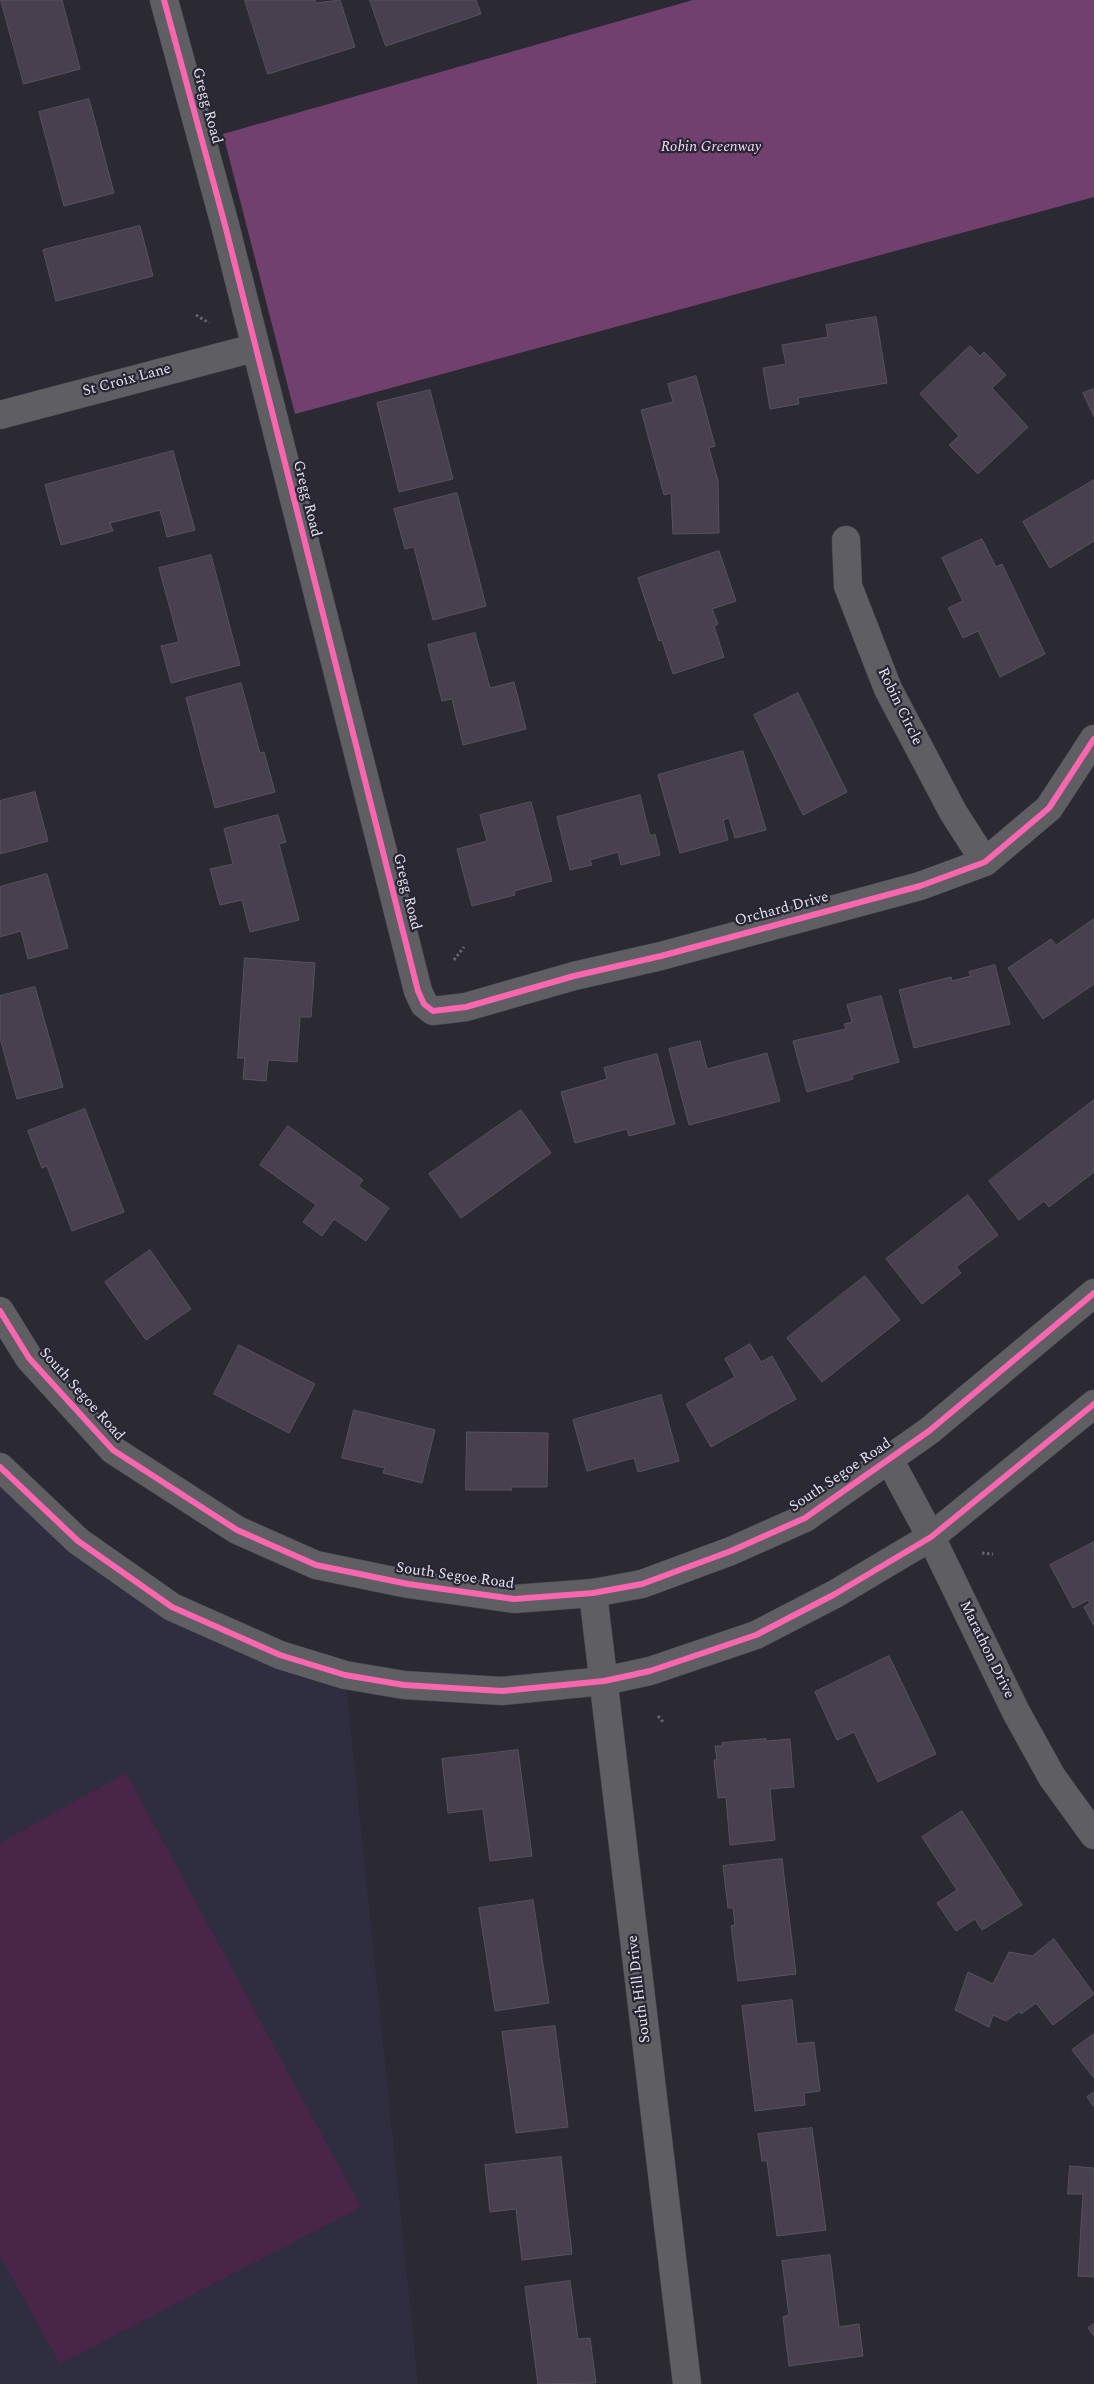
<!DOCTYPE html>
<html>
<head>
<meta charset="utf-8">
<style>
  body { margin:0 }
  canvas { display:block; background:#2b2a32 }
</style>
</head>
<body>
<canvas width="1094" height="2384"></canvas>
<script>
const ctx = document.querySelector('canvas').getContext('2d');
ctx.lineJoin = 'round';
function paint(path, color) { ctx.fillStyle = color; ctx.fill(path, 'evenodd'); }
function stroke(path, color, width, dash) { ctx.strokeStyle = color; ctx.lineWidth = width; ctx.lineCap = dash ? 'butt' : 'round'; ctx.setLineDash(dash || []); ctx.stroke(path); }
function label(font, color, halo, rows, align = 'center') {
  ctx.font = font + ' Spectral,serif'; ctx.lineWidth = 4.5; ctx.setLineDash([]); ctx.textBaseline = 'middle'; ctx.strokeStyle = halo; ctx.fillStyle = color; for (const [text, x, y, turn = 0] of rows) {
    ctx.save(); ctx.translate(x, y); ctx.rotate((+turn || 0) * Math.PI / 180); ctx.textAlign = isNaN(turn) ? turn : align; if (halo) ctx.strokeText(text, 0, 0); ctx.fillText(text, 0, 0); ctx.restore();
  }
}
paint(new Path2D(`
  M 0,1467 L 172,1607 L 345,1675 L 418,2384 L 0,2384 Z`), '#2f2d40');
paint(new Path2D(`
  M 126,1773 L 361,2207 L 60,2364 L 0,2256 L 0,1843 Z`), '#492547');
paint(new Path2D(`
  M 693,0 L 1094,0 L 1094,197 L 295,414 L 223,134 Z`), '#71406e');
const building = new Path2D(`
  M 1,0 L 62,0 L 80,69 L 24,84 Z
  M 245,0 L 315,0 L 316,3 L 340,0 L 355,47 L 268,74 Z
  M 370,0 L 476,0 L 481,14 L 386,46 Z
  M 89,99 L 114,193 L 64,206 L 39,112 Z
  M 140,226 L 153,276 L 56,301 L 43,250 Z
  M 876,317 L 887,383 L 798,398 L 799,404 L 770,409 L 763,368 L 786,364 L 782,345 L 828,337 L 826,325 Z
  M 970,346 L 980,356 L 984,352 L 1006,375 L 992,388 L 1028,427 L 978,474 L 949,445 L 959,436 L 920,394 Z
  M 696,376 L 715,446 L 709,448 L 718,481 L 719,533 L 673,534 L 671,493 L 664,495 L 641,410 L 673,402 L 668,384 Z
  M 1094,389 L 1094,417 L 1083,393 Z
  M 430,390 L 453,479 L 399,492 L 377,403 Z
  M 173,451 L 195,530 L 167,537 L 160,510 L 110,523 L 113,531 L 61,545 L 45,485 Z
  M 1094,480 L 1094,541 L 1050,568 L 1023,522 Z
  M 457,493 L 486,606 L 433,620 L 414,547 L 405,549 L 394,509 Z
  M 982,539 L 996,567 L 1002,564 L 1045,654 L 1000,677 L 978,631 L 963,638 L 948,608 L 963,601 L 942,558 Z
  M 719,551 L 736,601 L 712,609 L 718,624 L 714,626 L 724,657 L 673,674 L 662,640 L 659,641 L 638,578 Z
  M 211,555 L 240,665 L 171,683 L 161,646 L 179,642 L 159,568 Z
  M 475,633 L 490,688 L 514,682 L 526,729 L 463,745 L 452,699 L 442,701 L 428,645 Z
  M 241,683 L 260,753 L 264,752 L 275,792 L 215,808 L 186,698 Z
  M 798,693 L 847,792 L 803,815 L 754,715 Z
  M 743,751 L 766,830 L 735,838 L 729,818 L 723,820 L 728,840 L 680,853 L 658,775 Z
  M 35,792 L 48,841 L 0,854 L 0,801 Z
  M 640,795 L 650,836 L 655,834 L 660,855 L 621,865 L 618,852 L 590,860 L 592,865 L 570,870 L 557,817 Z
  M 531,802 L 552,881 L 514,891 L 515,895 L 472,906 L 457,849 L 487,841 L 480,815 Z
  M 278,815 L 286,842 L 279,844 L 299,920 L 250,932 L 242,900 L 220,905 L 210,869 L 233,864 L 224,829 Z
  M 47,874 L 68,948 L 28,959 L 21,931 L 0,937 L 0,887 Z
  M 1094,919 L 1094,984 L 1043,1019 L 1008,968 L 1051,939 L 1056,945 Z
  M 245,958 L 315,963 L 311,1017 L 300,1017 L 297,1062 L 268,1060 L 266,1081 L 243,1079 L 245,1058 L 238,1058 Z
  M 995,965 L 1010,1024 L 914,1048 L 899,990 L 951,977 L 952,981 L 971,976 L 969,972 Z
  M 35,987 L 63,1087 L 17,1099 L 0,1038 L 0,996 Z
  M 881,996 L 899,1062 L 852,1075 L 853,1079 L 807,1092 L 793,1041 L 846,1029 L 844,1024 L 852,1022 L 847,1005 Z
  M 700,1041 L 707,1069 L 767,1053 L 780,1101 L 689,1125 L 669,1049 Z
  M 657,1054 L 675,1124 L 629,1136 L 627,1129 L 575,1143 L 561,1092 L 607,1079 L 604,1068 Z
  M 1094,1100 L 1094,1172 L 1049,1207 L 1044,1201 L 1019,1220 L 989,1181 Z
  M 85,1109 L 124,1212 L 72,1231 L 47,1166 L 42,1168 L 28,1131 Z
  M 521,1110 L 551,1153 L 461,1218 L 429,1174 Z
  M 288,1126 L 363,1180 L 358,1186 L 389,1208 L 366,1241 L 334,1219 L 322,1236 L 303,1222 L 316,1205 L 260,1165 Z
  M 968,1195 L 998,1235 L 956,1267 L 961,1273 L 922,1304 L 886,1259 Z
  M 150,1250 L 191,1309 L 146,1340 L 105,1282 Z
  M 865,1276 L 900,1320 L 822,1382 L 787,1338 Z
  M 750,1344 L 761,1362 L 772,1356 L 796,1399 L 711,1447 L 686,1404 L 735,1377 L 725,1359 Z
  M 239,1345 L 315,1384 L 289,1433 L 214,1394 Z
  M 661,1395 L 679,1461 L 638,1472 L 634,1458 L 587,1471 L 573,1420 Z
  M 354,1410 L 435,1430 L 422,1483 L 383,1473 L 385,1468 L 342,1458 Z
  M 467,1432 L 548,1433 L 547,1487 L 511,1487 L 512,1490 L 466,1490 Z
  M 1094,1542 L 1094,1626 L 1084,1607 L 1090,1603 L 1088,1600 L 1073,1608 L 1050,1565 Z
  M 889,1656 L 936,1754 L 878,1782 L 854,1732 L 837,1740 L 815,1692 Z
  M 766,1739 L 766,1741 L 790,1739 L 794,1787 L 770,1789 L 775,1840 L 730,1845 L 726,1797 L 718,1798 L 714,1760 L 717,1760 L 715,1746 L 722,1746 L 722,1743 Z
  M 518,1750 L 532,1856 L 490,1861 L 483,1809 L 448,1813 L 442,1759 Z
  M 962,1811 L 1022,1905 L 982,1930 L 975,1919 L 956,1931 L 937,1903 L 957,1890 L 922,1837 Z
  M 782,1859 L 796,1974 L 738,1981 L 731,1926 L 735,1925 L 733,1908 L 728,1908 L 723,1866 Z
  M 533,1900 L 549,2003 L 495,2011 L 479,1908 Z
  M 1054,1939 L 1094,1994 L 1053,2025 L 1036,2003 L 1021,2014 L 1020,2011 L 1006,2021 L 993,2015 L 989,2027 L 955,2010 L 968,1972 L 993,1984 L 1009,1952 L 1032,1956 Z
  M 792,2000 L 797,2044 L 814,2042 L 820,2091 L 804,2093 L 805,2105 L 755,2111 L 742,2006 Z
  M 555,2026 L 568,2127 L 516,2133 L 502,2032 Z
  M 1094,2034 L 1094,2078 L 1072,2050 Z
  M 1094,2092 L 1094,2107 L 1087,2097 Z
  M 812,2128 L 826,2230 L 777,2236 L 767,2161 L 762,2161 L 758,2134 Z
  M 561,2157 L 572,2254 L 522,2260 L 516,2209 L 490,2212 L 485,2165 Z
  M 1070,2166 L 1094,2168 L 1094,2277 L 1078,2276 L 1083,2194 L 1068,2194 Z
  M 830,2255 L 839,2327 L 859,2324 L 863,2356 L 789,2366 L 783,2317 L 789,2315 L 782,2261 Z
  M 570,2281 L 578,2339 L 590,2338 L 596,2383 L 538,2384 L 525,2287 Z
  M 1094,2324 L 1094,2336 L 1088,2328 Z`);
paint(building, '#48404f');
stroke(building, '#55535a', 1);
const minor = new Path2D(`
  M 164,0 L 225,225 L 418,991 L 424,1004 L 433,1011 L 466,1007 L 574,976 L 661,956 L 920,886 L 985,862 L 1049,808 L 1094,739
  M 0,415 L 254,348
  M 846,540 L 848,586 L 888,689 L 953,812 L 985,862
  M 889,1459 L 931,1537 L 1016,1712 L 1052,1777 L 1094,1835
  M 593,1593 L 687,2384`);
const tertiary = new Path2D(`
  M 0,1311 L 29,1358 L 113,1450 L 237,1530 L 316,1565 L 408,1584 L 514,1599 L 593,1593 L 642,1584 L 731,1551 L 805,1518 L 929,1431 L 1094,1293
  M 0,1467 L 78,1541 L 172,1607 L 280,1655 L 345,1675 L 404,1685 L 502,1691 L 604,1681 L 650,1671 L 756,1635 L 835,1594 L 931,1537 L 1094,1404`);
stroke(minor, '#46454c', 29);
stroke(tertiary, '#46454c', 29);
stroke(new Path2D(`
  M 196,315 L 209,323
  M 454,960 L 464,947
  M 982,1553 L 993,1554
  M 658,1716 L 663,1722`), '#66656a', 3, [2.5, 2.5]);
stroke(minor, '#5e5e63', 28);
stroke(tertiary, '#5e5e63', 28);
stroke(new Path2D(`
  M 164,0 L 225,225 L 418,991 L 424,1004 L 433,1011 L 466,1007 L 574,976 L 661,956 L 920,886 L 985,862 L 1049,808 L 1094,739
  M 0,1311 L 29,1358 L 113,1450 L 237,1530 L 316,1565 L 408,1584 L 514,1599 L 593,1593 L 642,1584 L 731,1551 L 805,1518 L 929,1431 L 1094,1293
  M 0,1467 L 78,1541 L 172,1607 L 280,1655 L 345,1675 L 404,1685 L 502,1691 L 604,1681 L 650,1671 L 756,1635 L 835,1594 L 931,1537 L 1094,1404`), '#f766af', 6);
label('15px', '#e4e3ed', '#282635', [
  ["Gregg Road",206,106,75],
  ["St Croix Lane",127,381,-15],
  ["Gregg Road",306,499,76],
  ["Robin Circle",899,707,64],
  ["Gregg Road",406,892,76],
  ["Orchard Drive",782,910,-15],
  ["South Segoe Road",81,1395,48],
  ["South Segoe Road",841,1476,-34],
  ["South Segoe Road",455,1577,8],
  ["Marathon Drive",986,1650,64],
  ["South Hill Drive",640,1989,-97]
]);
label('italic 15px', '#fad7f5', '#282635', [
  ["Robin Greenway",711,148]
]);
</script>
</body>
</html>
